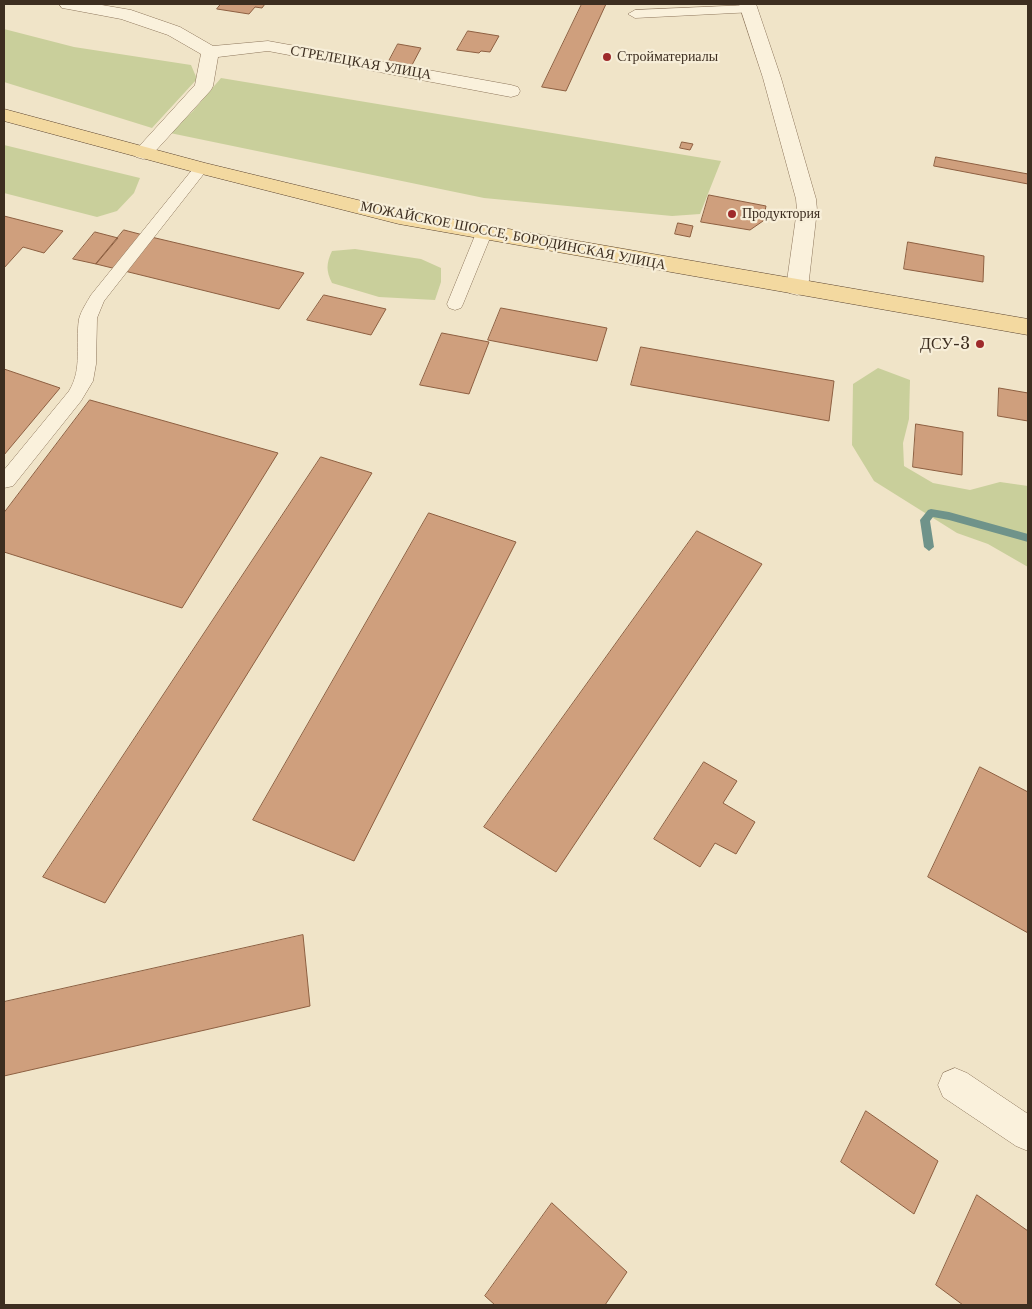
<!DOCTYPE html>
<html>
<head>
<meta charset="utf-8">
<style>
  body { margin:0 }
  #map { position:relative; width:1032px; height:1309px; overflow:hidden; background:#f0e4c8; font-family:"Libre Baskerville",serif }
  canvas { display:block }
  .frame { position:absolute; inset:0; border:5px solid #3d2e20; pointer-events:none }
</style>
</head>
<body>
<div id="map">
<canvas width="1032" height="1309"></canvas>
<div class="frame"></div>
</div>
<script>
const ctx = document.querySelector('canvas').getContext('2d');
ctx.lineJoin = 'round';
function paint(path, color) { ctx.fillStyle = color; ctx.fill(path, 'evenodd'); }
function stroke(path, color, width, dash) { ctx.strokeStyle = color; ctx.lineWidth = width; ctx.lineCap = dash ? 'butt' : 'round'; ctx.setLineDash(dash || []); ctx.stroke(path); }
function label(font, color, halo, rows, align = 'center') {
  ctx.font = font + ' "Libre Baskerville",serif'; ctx.lineWidth = 4.5; ctx.setLineDash([]); ctx.textBaseline = 'middle'; ctx.strokeStyle = halo; ctx.fillStyle = color; for (const [text, x, y, turn = 0] of rows) {
    ctx.save(); ctx.translate(x, y); ctx.rotate((+turn || 0) * Math.PI / 180); ctx.textAlign = isNaN(turn) ? turn : align; if (halo) ctx.strokeText(text, 0, 0); ctx.fillText(text, 0, 0); ctx.restore();
  }
}
paint(new Path2D(`
  M 4,29 L 74,47 L 191,65 L 197,79 L 152,128 L 4,82 Z
  M 221,78 L 721,161 L 700,214 L 672,216 L 484,198 L 170,133 L 193,111 Z
  M 4,145 L 140,178 L 134,193 L 117,211 L 97,217 L 4,193 Z
  M 355,249 L 421,259 L 441,268 L 441,282 L 435,300 L 379,297 L 332,283 C 326,271 326,264 332,251 Z
  M 878,368 L 910,380 L 909,419 L 903,443 L 904,466 L 933,483 L 970,490 L 1000,482 L 1028,486 L 1028,567 L 988,544 L 957,533 L 874,481 L 852,445 L 853,384 Z`), '#c9cf9b');
paint(new Path2D(`
  M 931,509 L 949,512 L 1028,534 L 1028,542 L 949,520 L 933,517 L 930,521 L 934,547 L 929,551 L 924,547 L 920,520 L 928,510 Z`), '#6f938a');
const building = new Path2D(`
  M 221,4 L 265,4 L 262,8 L 255,7 L 249,14 L 217,9 Z
  M 582,4 L 606,4 L 566,91 L 542,87 Z
  M 468,31 L 499,36 L 490,52 L 481,51 L 479,53 L 457,50 Z
  M 398,44 L 421,48 L 412,65 L 389,61 Z
  M 682,142 L 693,144 L 690,150 L 680,148 Z
  M 936,157 L 1028,174 L 1028,184 L 934,166 Z
  M 709,195 L 766,206 L 763,221 L 750,230 L 701,222 Z
  M 4,216 L 63,231 L 44,253 L 23,247 L 4,268 Z
  M 678,223 L 693,226 L 690,237 L 675,234 Z
  M 124,230 L 147,236 L 304,273 L 279,309 L 96,264 Z
  M 95,232 L 118,238 L 96,264 L 73,259 Z
  M 908,242 L 984,256 L 983,282 L 904,269 Z
  M 324,295 L 386,309 L 371,335 L 307,320 Z
  M 501,308 L 607,328 L 597,361 L 488,340 Z
  M 442,333 L 489,342 L 469,394 L 420,385 Z
  M 641,347 L 834,381 L 829,421 L 631,385 Z
  M 4,369 L 60,388 L 4,455 Z
  M 999,388 L 1028,393 L 1028,421 L 998,416 Z
  M 90,400 L 278,453 L 182,608 L 4,552 L 4,513 Z
  M 916,424 L 963,432 L 962,475 L 913,467 Z
  M 321,457 L 372,473 L 105,903 L 43,877 Z
  M 429,513 L 516,542 L 354,861 L 253,820 Z
  M 697,531 L 762,564 L 556,872 L 484,827 Z
  M 704,762 L 737,781 L 723,803 L 755,822 L 736,854 L 715,843 L 700,867 L 654,839 Z
  M 980,767 L 1028,792 L 1028,933 L 928,877 Z
  M 303,935 L 310,1006 L 4,1076 L 4,1002 Z
  M 866,1111 L 938,1161 L 914,1214 L 841,1162 Z
  M 977,1195 L 1028,1231 L 1028,1305 L 963,1305 L 936,1285 Z
  M 552,1203 L 627,1272 L 605,1305 L 495,1305 L 485,1296 Z`);
paint(building, '#cf9f7d');
stroke(building, '#8d5f41', 1);
const service = new Path2D(`
  M 749,5 L 754,6 L 756,9 L 754,12 L 635,18 L 628,14 L 635,10 Z
  M 201,163 L 206,165 L 209,168 L 206,171 L 104,301 L 97,318 L 96,364 L 93,381 L 81,401 L 13,486 L 4,488 L 4,470 L 69,391 C 83,368 75,345 79,319 C 81,311 87,302 91,295 L 196,165 Z
  M 484,228 L 490,229 L 492,233 L 463,304 L 461,308 L 455,310 L 449,308 L 447,304 L 476,233 L 478,229 Z`);
const minor = new Path2D(`
  M 59,4 L 96,4 L 131,10 L 180,27 L 213,46 L 268,41 L 511,85 L 518,87 L 520,91 L 518,95 L 511,97 L 268,51 L 218,57 L 213,86 L 211,90 L 150,157 L 143,159 L 136,157 L 133,153 L 195,85 L 201,54 L 168,35 L 121,19 L 68,9 L 62,8 Z
  M 955,1068 L 967,1073 L 1028,1114 L 1028,1151 L 1016,1146 L 943,1097 L 938,1085 L 943,1073 Z`);
const tertiary = new Path2D(`
  M 739,4 L 756,4 L 781,78 L 816,199 L 817,210 L 808,288 L 805,293 L 797,295 L 789,293 L 786,288 L 797,210 L 796,199 L 763,78 Z`);
const primary = new Path2D(`
  M 4,109 L 205,163 L 399,210 L 1028,319 L 1028,335 L 399,224 L 194,172 L 4,121 Z`);
stroke(service, '#8d765c', 1);
stroke(minor, '#8d765c', 1);
stroke(tertiary, '#8d765c', 1);
stroke(primary, '#5b4430', 1);
paint(service, '#faf1dc');
paint(minor, '#faf1dc');
paint(tertiary, '#faf1dc');
paint(primary, '#f3d9a0');
for (const [x, y, r, color] of [
  [607,57,5,"#9e2a2b"],
  [732,214,5,"#9e2a2b"],
  [980,344,5,"#9e2a2b"]
]) { const dot = new Path2D(); dot.arc(x, y, r, 0, 2 * Math.PI); ctx.fillStyle = color; ctx.fill(dot); stroke(dot, '#f7eed8', 2); }
label('14px', '#3d2e20', '#f7eed8', [
  ["Стройматериалы",617,57],
  ["Продуктория",742,214]
], 'left');
label('14px', '#3d2e20', '#f7eed8', [
  ["СТРЕЛЕЦКАЯ УЛИЦА",361,63,10],
  ["МОЖАЙСКОЕ ШОССЕ, БОРОДИНСКАЯ УЛИЦА",513,236,11]
]);
label('16px', '#3d2e20', '#f7eed8', [
  ["ДСУ-3",970,344]
], 'right');
</script>
</body>
</html>
